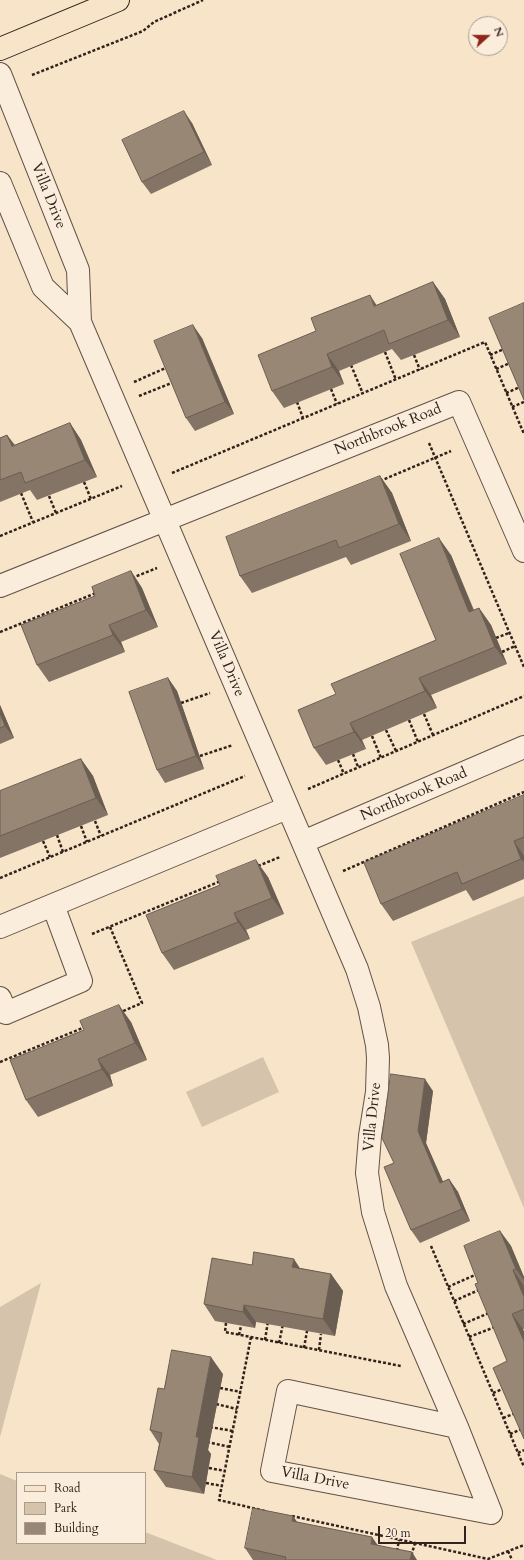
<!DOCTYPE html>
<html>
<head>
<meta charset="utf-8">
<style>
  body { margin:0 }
  #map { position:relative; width:524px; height:1560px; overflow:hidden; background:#f8e4c8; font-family:Cardo,serif }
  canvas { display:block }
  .legend { position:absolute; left:16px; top:1472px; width:130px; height:72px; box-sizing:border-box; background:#faeddb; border:1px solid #aa9c8f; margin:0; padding:5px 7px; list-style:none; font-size:12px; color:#31221c }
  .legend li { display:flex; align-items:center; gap:8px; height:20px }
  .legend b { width:20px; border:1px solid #aa9c8f }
  .north { position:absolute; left:468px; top:16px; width:40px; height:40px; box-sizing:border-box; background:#faeddb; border:1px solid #aa9c8f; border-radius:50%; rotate:69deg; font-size:11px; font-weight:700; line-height:16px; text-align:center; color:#31221c }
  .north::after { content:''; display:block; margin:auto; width:14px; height:18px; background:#8f2418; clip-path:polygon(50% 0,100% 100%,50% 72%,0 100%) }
  .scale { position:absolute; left:378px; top:1526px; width:88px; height:18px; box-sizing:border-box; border:2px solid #31221c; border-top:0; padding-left:5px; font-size:12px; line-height:14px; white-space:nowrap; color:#31221c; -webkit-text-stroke:3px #faeddb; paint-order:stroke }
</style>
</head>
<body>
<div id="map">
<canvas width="524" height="1560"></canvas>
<ul class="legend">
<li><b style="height:5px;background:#f8e4c8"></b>Road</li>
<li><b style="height:11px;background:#d6c3ab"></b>Park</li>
<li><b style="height:11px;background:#988775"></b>Building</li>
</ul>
<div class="north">N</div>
<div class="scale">20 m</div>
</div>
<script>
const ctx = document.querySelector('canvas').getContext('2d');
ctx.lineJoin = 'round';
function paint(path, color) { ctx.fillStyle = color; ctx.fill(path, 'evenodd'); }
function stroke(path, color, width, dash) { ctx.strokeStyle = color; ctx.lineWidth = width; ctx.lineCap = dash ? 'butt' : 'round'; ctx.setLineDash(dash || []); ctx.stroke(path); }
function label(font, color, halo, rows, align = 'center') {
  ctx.font = font + ' Cardo,serif'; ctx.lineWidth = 4; ctx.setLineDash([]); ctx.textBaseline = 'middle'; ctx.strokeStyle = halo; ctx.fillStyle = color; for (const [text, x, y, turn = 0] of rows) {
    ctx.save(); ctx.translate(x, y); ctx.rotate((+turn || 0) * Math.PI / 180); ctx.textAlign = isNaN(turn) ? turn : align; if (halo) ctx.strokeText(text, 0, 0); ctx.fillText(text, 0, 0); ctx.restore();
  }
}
paint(new Path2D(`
  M 524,896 L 524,1208 L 411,942 Z
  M 263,1057 L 279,1092 L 202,1127 L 186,1092 Z
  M 41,1283 L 0,1437 L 0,1307 Z
  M 0,1474 L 17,1481 L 17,1543 L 145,1543 L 145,1532 L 217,1560 L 0,1560 Z`), '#d6c3ab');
const minor = new Path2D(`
  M 0,74 L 78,270 L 80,322 L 357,969 L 369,1007 L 377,1045 L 378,1058 L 377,1092 L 370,1136 L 367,1173 L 373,1212 L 396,1286 L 457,1427
  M 0,183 L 43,287 L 80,322
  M 0,586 L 459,402 L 524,551
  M 303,842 L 524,747
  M 0,927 L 287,808
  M 0,998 L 6,1013 L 81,981 L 53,905
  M 288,1391 L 457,1427 L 491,1513 L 272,1471 Z`);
const major = new Path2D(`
  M 0,49 L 118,0`);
stroke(minor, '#635247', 24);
stroke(major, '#31221c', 24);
stroke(new Path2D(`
  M 32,75 L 143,31 L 154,22 L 203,0
  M 385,352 L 396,380
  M 414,355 L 420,370
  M 490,355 L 504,349
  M 351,365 L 363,394
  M 496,369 L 510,363
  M 134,382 L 168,367
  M 331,389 L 337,404
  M 506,393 L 520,387
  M 139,396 L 174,382
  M 297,402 L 303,418
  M 512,407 L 524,402
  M 429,443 L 524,667
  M 172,473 L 485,342 L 524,434
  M 380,481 L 451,451
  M 84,482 L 91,499
  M 21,493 L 33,522
  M 49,496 L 56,513
  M 0,536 L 122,486
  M 132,578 L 157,568
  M 0,632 L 96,593
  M 496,638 L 509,633
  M 502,652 L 515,646
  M 181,703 L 210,693
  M 424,714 L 433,735
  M 409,720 L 418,742
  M 386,730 L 396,751
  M 372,736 L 381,758
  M 353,754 L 358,767
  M 200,756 L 233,745
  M 338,760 L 344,774
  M 308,789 L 524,696
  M 95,821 L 101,836
  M 81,826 L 87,842
  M 57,835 L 63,852
  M 43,841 L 50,857
  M 258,866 L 280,857
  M 343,871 L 524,792
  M 0,878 L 245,776
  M 110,927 L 142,1003 L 121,1012
  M 92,934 L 221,881
  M 0,1062 L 85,1027
  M 431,1246 L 524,1467
  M 448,1287 L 477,1274
  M 454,1301 L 479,1290
  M 226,1323 L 225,1332 L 401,1366
  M 463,1324 L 489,1313
  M 239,1335 L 241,1326
  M 251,1337 L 219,1500 L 265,1511
  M 469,1337 L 495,1327
  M 265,1340 L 268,1321
  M 279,1343 L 283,1324
  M 304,1348 L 307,1331
  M 319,1350 L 321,1334
  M 220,1388 L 241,1392
  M 493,1393 L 505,1388
  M 216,1404 L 237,1409
  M 503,1418 L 516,1413
  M 210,1427 L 233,1431
  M 510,1434 L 524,1428
  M 207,1442 L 230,1447
  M 518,1453 L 524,1450
  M 209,1468 L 225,1471
  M 206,1483 L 222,1486
  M 292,1516 L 488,1559 L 524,1545
  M 397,1551 L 399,1540
  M 508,1551 L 512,1560
  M 410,1560 L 415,1543`), '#31221c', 2.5, [3, 2]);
stroke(minor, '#faeddb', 22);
stroke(major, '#f8e4c8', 22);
paint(new Path2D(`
  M 192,123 L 212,165 L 151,194 L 142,182 Z
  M 433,282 L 445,299 L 460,337 L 401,360 L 392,349 L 339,371 L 344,384 L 284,408 L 272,391 L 316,331 L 377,305 Z
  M 202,338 L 234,414 L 195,431 L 186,418 Z
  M 70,423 L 81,440 L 97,477 L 37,500 L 30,490 L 0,502 L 0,438 L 7,435 L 15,445 Z
  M 380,476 L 392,493 L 411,541 L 351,565 L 346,557 L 252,593 L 240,576 Z
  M 451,555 L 474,610 L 479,608 L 491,625 L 507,664 L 431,695 L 437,708 L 362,740 L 366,749 L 326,765 L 314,748 L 336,694 L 436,640 Z
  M 131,571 L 142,588 L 158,627 L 121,642 L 125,652 L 49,682 L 37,665 L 95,596 Z
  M 168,678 L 177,691 L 204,769 L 165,783 L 157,770 Z
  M 0,705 L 14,738 L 0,744 Z
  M 81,759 L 93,776 L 108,815 L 0,858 L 0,791 Z
  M 524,795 L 524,879 L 473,901 L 466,890 L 393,921 L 381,904 Z
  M 268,877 L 284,914 L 246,930 L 250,939 L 174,970 L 162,953 Z
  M 131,1022 L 147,1060 L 110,1075 L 113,1086 L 38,1117 L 26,1100 Z
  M 433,1091 L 426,1143 L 443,1182 L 449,1179 L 458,1192 L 470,1221 L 420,1243 L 411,1230 L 394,1163 Z
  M 500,1231 L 511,1246 L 524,1277 L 524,1329 L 523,1329 L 524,1332 L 524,1439 L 507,1361 L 478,1283 Z
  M 252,1265 L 300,1268 L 331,1274 L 343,1291 L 335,1336 L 256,1322 L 255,1328 L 215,1321 L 204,1304 Z
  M 223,1374 L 208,1450 L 211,1454 L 204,1494 L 166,1487 L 154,1470 L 159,1444 L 150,1430 L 164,1389 Z
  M 297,1522 L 378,1545 L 417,1560 L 253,1560 L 245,1548 Z`), '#837465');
paint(new Path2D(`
  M 184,111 L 192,123 L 212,165 L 204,152 Z
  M 433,282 L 445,299 L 460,337 L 448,320 Z
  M 370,295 L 381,312 L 374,306 Z
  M 193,325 L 202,338 L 234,414 L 225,402 Z
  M 327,354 L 339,371 L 344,384 L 332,367 Z
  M 70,423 L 81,440 L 97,477 L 85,460 Z
  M 7,435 L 19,452 L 12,446 Z
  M 380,476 L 392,493 L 411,541 L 399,524 Z
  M 439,538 L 451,555 L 481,629 L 469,612 Z
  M 131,571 L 142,588 L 158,627 L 146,610 Z
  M 479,608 L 491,625 L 507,664 L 495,647 Z
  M 109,625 L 121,642 L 125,652 L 113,635 Z
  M 168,678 L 177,691 L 204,769 L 196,756 Z
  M 419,678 L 431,695 L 437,708 L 425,691 Z
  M 0,705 L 14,738 L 5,726 L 0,713 Z
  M 350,723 L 362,740 L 366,749 L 354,732 Z
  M 81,759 L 93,776 L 108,815 L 96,798 Z
  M 514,841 L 524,856 L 524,862 L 521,859 Z
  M 256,860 L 268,877 L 284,914 L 272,898 Z
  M 234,913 L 246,930 L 250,939 L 238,922 Z
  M 119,1005 L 131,1022 L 147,1060 L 135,1043 Z
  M 98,1059 L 110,1075 L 113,1086 L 102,1069 Z
  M 425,1079 L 433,1091 L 426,1143 L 449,1195 L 440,1183 L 418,1131 Z
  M 449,1179 L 458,1192 L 470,1221 L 462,1209 Z
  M 500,1231 L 511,1246 L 524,1277 L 524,1280 L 516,1269 Z
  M 294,1259 L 305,1276 L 292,1267 Z
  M 513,1270 L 524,1286 L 524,1297 Z
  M 331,1274 L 343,1291 L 335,1336 L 323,1319 Z
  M 244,1305 L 256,1322 L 255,1328 L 243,1312 Z
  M 512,1314 L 523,1329 L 524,1332 L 524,1341 Z
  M 211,1357 L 223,1374 L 208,1450 L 211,1454 L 204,1494 L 192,1477 L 196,1437 Z
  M 293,1516 L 305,1533 L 292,1521 Z
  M 372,1537 L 384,1554 L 371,1544 Z
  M 412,1552 L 417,1560 L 410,1560 Z`), '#6a5e52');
const building = new Path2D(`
  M 184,111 L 204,152 L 142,182 L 122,140 Z
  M 433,282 L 448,320 L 389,344 L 384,330 L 327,354 L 332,367 L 272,391 L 258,355 L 316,331 L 311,318 L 370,295 L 374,306 Z
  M 524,303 L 524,400 L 489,318 Z
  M 193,325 L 225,402 L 186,418 L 154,341 Z
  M 70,423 L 85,460 L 25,483 L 21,472 L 0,480 L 0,438 L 7,435 L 12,446 Z
  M 380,476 L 399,524 L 339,548 L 336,540 L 240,576 L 226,537 Z
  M 439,538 L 469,612 L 479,608 L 495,647 L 419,678 L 425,691 L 350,723 L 354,732 L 314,748 L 298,710 L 336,694 L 331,684 L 436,640 L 400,554 Z
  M 131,571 L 146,610 L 109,625 L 113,635 L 37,665 L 21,625 L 95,596 L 92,587 Z
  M 168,678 L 196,756 L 157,770 L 129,692 Z
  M 0,713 L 5,726 L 0,728 Z
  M 81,759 L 96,798 L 0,836 L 0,791 Z
  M 524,795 L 524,837 L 514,841 L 521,859 L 462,884 L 457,872 L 381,904 L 364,863 Z
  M 256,860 L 272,898 L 234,913 L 238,922 L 162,953 L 146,915 L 220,885 L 216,876 Z
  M 119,1005 L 135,1043 L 98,1059 L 102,1069 L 26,1100 L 10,1060 L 84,1030 L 80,1021 Z
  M 391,1074 L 425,1079 L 418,1131 L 440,1183 L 449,1179 L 462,1209 L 411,1230 L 384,1167 L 394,1163 L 382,1138 Z
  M 500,1231 L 516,1269 L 513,1270 L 524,1297 L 524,1309 L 512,1314 L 524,1341 L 524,1439 L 493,1368 L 507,1361 L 475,1284 L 478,1283 L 464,1246 Z
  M 254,1252 L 294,1259 L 292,1267 L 331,1274 L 323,1319 L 244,1305 L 243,1312 L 204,1304 L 212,1258 L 252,1265 Z
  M 172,1350 L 211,1357 L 196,1437 L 199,1437 L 192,1477 L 154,1470 L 162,1433 L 150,1430 L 158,1388 L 164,1389 Z
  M 253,1508 L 293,1516 L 292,1521 L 372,1537 L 371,1544 L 412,1552 L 410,1560 L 285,1560 L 286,1557 L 245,1548 Z`);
paint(building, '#988775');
stroke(building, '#6a5e52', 1);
label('15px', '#31221c', '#faeddb', [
  ["Villa Drive",48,196,68],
  ["Northbrook Road",388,430,-22],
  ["Villa Drive",226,664,67],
  ["Northbrook Road",414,795,-23],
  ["Villa Drive",373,1117,-84],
  ["Villa Drive",315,1479,11]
]);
</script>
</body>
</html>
